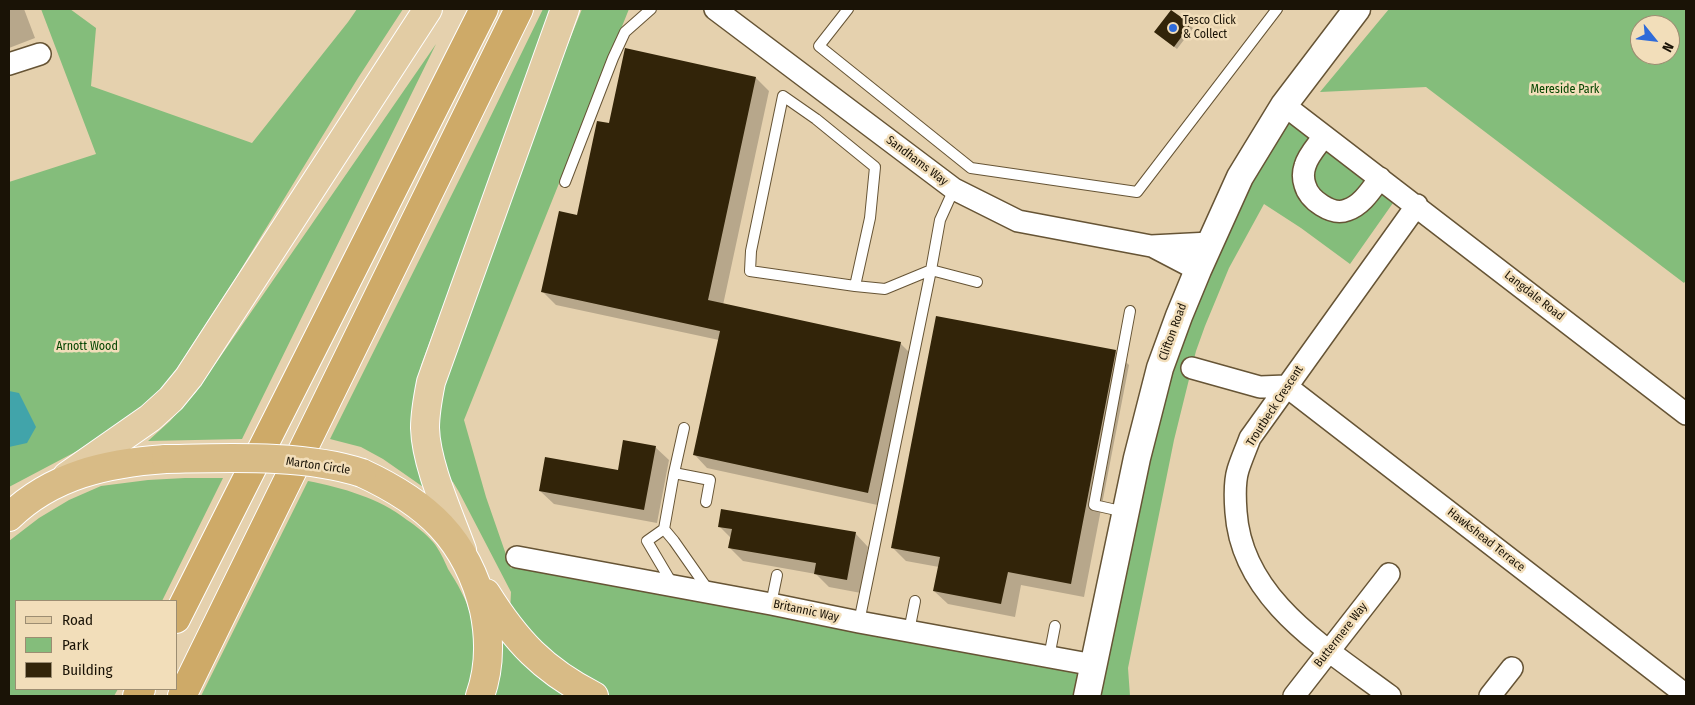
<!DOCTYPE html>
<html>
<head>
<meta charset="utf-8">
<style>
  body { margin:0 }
  #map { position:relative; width:1695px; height:705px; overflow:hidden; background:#e5d1ae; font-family:"Fira Sans Condensed",sans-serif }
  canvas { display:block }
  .frame { position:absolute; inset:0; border:10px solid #1a1306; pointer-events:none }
  .legend { position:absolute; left:15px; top:600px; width:162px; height:90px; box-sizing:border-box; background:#f2deba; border:1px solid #9c8d72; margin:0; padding:6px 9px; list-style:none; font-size:15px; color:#1a1306 }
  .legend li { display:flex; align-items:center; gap:10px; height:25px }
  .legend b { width:25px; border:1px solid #9c8d72 }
  .north { position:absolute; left:1630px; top:15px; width:50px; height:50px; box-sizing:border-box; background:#f2deba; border:1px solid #9c8d72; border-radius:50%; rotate:119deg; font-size:14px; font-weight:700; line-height:20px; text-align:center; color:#1a1306 }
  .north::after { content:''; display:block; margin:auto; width:18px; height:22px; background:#2f6bd9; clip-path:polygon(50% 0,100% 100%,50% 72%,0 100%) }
</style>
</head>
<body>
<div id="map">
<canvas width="1695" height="705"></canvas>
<div class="frame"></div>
<ul class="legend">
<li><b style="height:6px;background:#e2cca4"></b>Road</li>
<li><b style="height:14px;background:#84bd7b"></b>Park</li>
<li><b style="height:14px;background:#322409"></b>Building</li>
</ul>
<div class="north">N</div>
</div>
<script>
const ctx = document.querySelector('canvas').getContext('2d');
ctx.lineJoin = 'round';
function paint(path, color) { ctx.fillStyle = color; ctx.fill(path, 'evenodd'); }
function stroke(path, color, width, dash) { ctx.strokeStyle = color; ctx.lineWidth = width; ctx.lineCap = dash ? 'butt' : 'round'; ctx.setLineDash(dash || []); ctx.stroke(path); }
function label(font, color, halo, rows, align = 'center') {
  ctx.font = font + ' "Fira Sans Condensed",sans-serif'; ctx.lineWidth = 5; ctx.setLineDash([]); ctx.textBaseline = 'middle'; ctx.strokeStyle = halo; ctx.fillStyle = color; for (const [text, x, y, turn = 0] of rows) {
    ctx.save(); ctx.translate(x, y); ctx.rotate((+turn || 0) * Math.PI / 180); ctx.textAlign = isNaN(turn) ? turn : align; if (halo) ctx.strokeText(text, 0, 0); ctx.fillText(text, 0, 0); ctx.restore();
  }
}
paint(new Path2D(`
  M 41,9 L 70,9 L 96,28 L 91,86 L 252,143 L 348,22 L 357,9 L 403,9 L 358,78 L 238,274 L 168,382 L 151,400 L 120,423 L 79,450 L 9,487 L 9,182 L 96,154 Z
  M 543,9 L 554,9 L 421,365 L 414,405 L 426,489 L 383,459 L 361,447 L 330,439 L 484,130 Z
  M 582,9 L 629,9 L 464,420 L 486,497 L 511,569 L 517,557 L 1094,665 L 1160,368 L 1284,105 L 1400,193 L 1350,264 L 1301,228 L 1264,204 L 1229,268 L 1205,326 L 1196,351 L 1174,440 L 1128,668 L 1130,696 L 599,696 L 562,679 L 510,612 L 511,592 L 459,492 L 453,482 L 448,479 L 436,449 L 437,402 L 552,84 Z
  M 1389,9 L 1686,9 L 1686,280 L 1684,283 L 1426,87 L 1320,92 ZM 1640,25 L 1670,25 L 1670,55 L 1640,55 Z
  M 436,44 L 242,439 L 148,441 L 170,421 L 196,392 Z
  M 185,478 L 223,478 L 162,601 L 16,601 L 16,689 L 118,689 L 114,696 L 9,696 L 9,541 L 39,518 L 69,500 L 101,486 L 148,480 Z
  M 308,481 C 343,488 379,498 407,520 C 416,526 426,534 433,542 C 439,549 444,560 448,569 C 457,583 467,600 471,617 C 477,643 474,672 465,696 L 201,696 Z
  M 502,641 L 536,675 L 570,696 L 495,696 Z`), '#84bd7b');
paint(new Path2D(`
  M 9,391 L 19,393 L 36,427 L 27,443 L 9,447 Z`), '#41a4aa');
paint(new Path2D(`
  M 9,9 L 24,9 L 35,38 L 9,48 Z
  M 1172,11 L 1193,28 L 1177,49 L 1159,35 Z
  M 756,78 L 769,91 L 723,305 L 900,343 L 914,357 L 882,506 L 707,468 L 694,454 L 719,340 L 556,305 L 543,292 L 578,216 L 610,125 Z
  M 1115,351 L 1129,365 L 1084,597 L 1021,585 L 1015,617 L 948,604 L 934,591 L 939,567 L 906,561 L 892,547 Z
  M 655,447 L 669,460 L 657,523 L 554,504 L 540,491 L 619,472 Z
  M 720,527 L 855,533 L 868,547 L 861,593 L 829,587 L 816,574 L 743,561 L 730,548 L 731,538 Z`), '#0003');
paint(new Path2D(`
  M 1171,10 L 1191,24 L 1174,47 L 1154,32 Z
  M 625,48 L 756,77 L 708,300 L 901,342 L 868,493 L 693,455 L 720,331 L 541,292 L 559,211 L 577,215 L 597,121 L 609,123 Z
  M 936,316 L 1116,350 L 1071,584 L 1008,572 L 1001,604 L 933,591 L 940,557 L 891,548 Z
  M 623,440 L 656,446 L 644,510 L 539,491 L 545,457 L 618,470 Z
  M 721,509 L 856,532 L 847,580 L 814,574 L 816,563 L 728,548 L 732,529 L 718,527 Z`), '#322409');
const service = new Path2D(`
  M 848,9 L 819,46 L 971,168 L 1137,192 L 1277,9
  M 565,182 L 613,58 L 625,32 L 651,9
  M 855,286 L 870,218 L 875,167 L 816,119 L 783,96 L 751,251 L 750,271 L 855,286 L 885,289 L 931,270 L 940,220 L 954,189
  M 674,473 L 684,428
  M 1125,512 L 1094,505 L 1130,311
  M 664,529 L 674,541 L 709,591
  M 673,585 L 647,541 L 664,529 L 674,473 L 710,480 L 706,502
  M 771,604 L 777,575
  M 859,622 L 931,270 L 977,282
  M 909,631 L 915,601
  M 1049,657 L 1055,626`);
const minor = new Path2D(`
  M 715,9 L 954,189 L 1018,221 L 1151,246 L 1210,243
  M 9,64 L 40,54
  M 1284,105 L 1686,414
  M 1324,136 C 1318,145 1308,155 1305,166 C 1303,172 1303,179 1305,185 C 1309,200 1332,216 1347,210 C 1362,205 1371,190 1380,178
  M 1154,247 L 1198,270
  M 1192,368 L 1260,387 L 1286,386 L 1686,695
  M 517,557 L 771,604 L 859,622 L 1094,665
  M 1294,696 L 1389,574
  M 1390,696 C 1326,648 1242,600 1236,512 C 1235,499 1234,483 1238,470 C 1241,460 1246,449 1250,438 L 1417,205
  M 1490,696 L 1512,668`);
const tertiary = new Path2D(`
  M 1087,696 L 1137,458 L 1160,368 L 1179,316 L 1198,270 L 1240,177 L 1284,105 L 1357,9`);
const primary = new Path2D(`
  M 67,476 L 150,418 L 171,399 L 189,377 L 428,9
  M 462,550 C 449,514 426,465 425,428 C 425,412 428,397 431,382 L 565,9`);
const trunk = new Path2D(`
  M 362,473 C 427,503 467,539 484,610 C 490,639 490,668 480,696
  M 9,517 C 52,475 107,463 166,459
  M 486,593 C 516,641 543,670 594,696`);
const motorway = new Path2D(`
  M 176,619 L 484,9
  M 137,696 L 141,689
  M 182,696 L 519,9`);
stroke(service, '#665435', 12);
stroke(minor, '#665435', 24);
stroke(tertiary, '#665435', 29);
stroke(primary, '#fff', 30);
stroke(trunk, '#fff', 30);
stroke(motorway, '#fff', 30);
stroke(service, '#fff', 10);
stroke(minor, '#fff', 21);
stroke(tertiary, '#fff', 26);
stroke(primary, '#e2cca4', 28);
stroke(trunk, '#d8bb86', 28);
stroke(motorway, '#ceaa68', 28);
const trunkBridge = new Path2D(`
  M 166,459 C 226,458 305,454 362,473`);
stroke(trunkBridge, '#fff', 30, []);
stroke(trunkBridge, '#d8bb86', 28);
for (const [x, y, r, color] of [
  [1173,28,5,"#2f6bd9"]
]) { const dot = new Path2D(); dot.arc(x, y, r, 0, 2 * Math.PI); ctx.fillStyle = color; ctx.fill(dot); stroke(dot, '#f2deba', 2); }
label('12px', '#1a1306', '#f2deba', [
  ["Tesco Click",1183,21],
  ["& Collect",1183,35]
], 'left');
label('12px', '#054500', '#f2deba', [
  ["Mereside Park",1565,90],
  ["Arnott Wood",87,347]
]);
label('12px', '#1a1306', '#f2deba', [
  ["Sandhams Way",917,161,37],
  ["Langdale Road",1534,296,38],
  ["Clifton Road",1173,332,-70],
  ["Troutbeck Crescent",1275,406,-57],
  ["Marton Circle",318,466,8],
  ["Hawkshead Terrace",1486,540,38],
  ["Britannic Way",806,611,12],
  ["Buttermere Way",1341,635,-52]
]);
</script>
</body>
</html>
